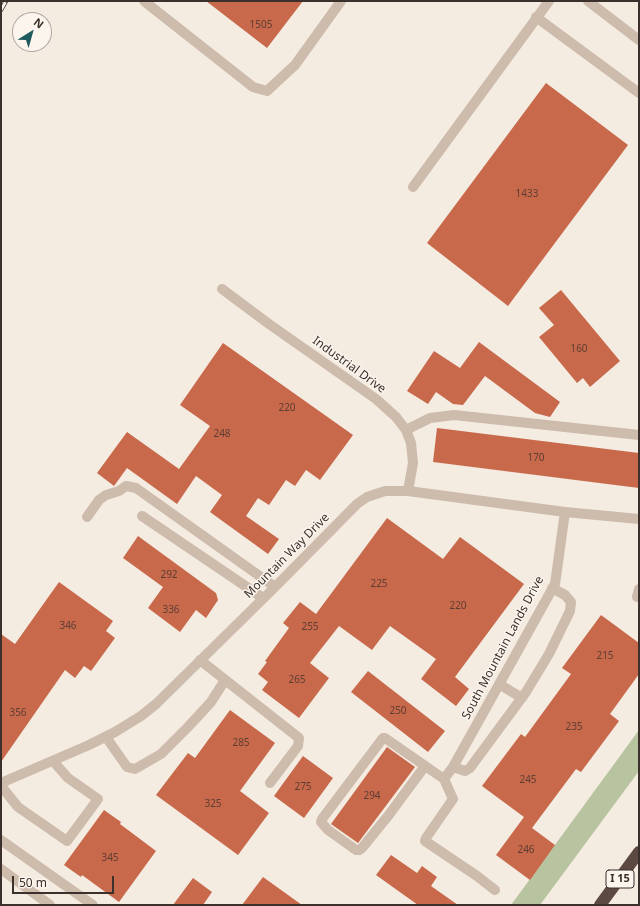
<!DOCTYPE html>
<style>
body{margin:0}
#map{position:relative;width:640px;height:906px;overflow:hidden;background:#f4ebe1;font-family:"Noto Sans",sans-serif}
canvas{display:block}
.frame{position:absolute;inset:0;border:2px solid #3b302b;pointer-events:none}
.north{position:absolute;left:12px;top:12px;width:40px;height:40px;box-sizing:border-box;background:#fbf5ee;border:1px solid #aea6a0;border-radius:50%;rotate:37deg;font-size:11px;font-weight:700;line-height:16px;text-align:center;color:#3b302b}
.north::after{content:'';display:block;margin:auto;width:14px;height:18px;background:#1f5a5e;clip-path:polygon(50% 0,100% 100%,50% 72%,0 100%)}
.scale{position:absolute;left:12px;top:876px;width:102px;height:18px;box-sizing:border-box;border:2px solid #3b302b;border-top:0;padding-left:5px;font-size:12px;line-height:14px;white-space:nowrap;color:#3b302b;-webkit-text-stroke:3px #fbf5ee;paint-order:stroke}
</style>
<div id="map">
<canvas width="640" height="906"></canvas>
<div class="frame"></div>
<div class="north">N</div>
<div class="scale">50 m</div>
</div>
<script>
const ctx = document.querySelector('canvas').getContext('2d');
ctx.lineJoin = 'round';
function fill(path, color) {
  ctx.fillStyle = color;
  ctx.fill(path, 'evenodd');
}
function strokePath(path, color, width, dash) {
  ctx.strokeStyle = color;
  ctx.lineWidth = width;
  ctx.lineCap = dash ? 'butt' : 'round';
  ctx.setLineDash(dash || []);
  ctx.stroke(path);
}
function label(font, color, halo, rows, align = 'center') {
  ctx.font = font + ' "Noto Sans",sans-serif';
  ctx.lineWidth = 3;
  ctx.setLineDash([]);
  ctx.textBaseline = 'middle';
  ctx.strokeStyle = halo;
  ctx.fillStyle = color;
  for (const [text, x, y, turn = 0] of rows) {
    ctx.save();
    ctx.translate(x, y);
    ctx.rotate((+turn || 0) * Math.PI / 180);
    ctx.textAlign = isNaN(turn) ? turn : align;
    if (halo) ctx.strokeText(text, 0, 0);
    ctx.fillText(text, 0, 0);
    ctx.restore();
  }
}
fill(new Path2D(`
 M639,730V771L540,905H511Z`), '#b8c4a0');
fill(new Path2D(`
 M206,1H303L267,48Z
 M546,83L628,145L508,306L427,243Z
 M561,290L620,361L590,387L583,378L577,383L539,337L554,325L539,308Z
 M479,342L560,402L550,417L535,413L485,376L463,405L453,404L436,392L428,404L407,391L434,351L460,368Z
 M223,343L353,435L320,480L306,470L295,486L286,480L269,505L258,498L246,516L279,539L268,554L210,512L222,495L196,476L177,504L127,468L114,486L97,473L127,432L179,469L210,426L180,405Z
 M437,428L639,453V488L433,462Z
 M387,518L443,559L460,537L524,584L455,677L469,689L456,706L421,679L436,659L390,626L372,650L339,626L310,663L329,678L299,718L262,690L268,682L258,674L267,662L265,661L289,628L283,623L300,602L316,614Z
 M138,536L216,593L218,600L206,618L196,610L180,632L148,608L163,587L123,558Z
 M59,582L113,621L106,631L115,638L91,671L84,666L75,678L65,670L1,762V634L15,644Z
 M601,615L639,643V674L610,714L619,721L581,772L576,769L532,828L555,845L530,880L496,855L524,817L482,786L521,734L525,737L571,674L562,668Z
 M368,671L445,731L428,752L351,692Z
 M230,710L275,743L240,791L269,813L238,855L156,795L188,753L195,758Z
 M387,747L415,767L358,843L331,824Z
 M303,756L333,778L304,818L274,796Z
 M104,810L121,822L120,824L156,851L119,902L82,875L81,877L64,865Z
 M391,855L417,873L422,866L437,877L431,886L458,905H418L376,875Z
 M263,877L302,905H242Z
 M193,878L212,892L203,905H173Z`), '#c8694b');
strokePath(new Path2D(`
 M144,1L253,87L267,91L295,65L341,1
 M588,1L639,40
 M536,17L639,93
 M413,187L549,1
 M222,289L269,324L376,399L396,417L406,430L411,443L413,463L408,491
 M406,430L430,418L454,415L639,435
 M142,516L263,598
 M87,517L99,500L106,495L119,491L126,486L136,488L275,587
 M637,597L639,589
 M200,660L299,738L298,746L270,783
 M499,684L522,698
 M106,737L127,767L135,769L161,754L188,727L211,702L225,680
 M425,766L388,816L362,848L359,850H356L328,830L321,822L322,819L383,738H385L444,779L453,767L555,584L565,512
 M453,767L465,771L470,768L526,692L549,654L570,611L571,602L565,595L552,588
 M444,779L453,799L426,838L425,841L477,876L495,890
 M1,783L89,745L115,732L141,716L156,704L277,585L357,504L367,497L385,491H408L565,512L639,519
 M1,786L18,807L67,841L98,799L68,778L53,761
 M1,840L93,905
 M1,869L50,905`), '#cdbbac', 10);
strokePath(new Path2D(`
 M600,905L639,852`), '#5c4a42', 12);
const rail = new Path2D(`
 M1,10L6,1`);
strokePath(rail, '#3b302b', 4.5);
strokePath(rail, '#fbf5ee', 3, [9]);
label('10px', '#5e3e33', null, [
 ["1505",261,25],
 ["1433",527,194],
 ["160",579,349],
 ["220",287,408],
 ["248",222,434],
 ["170",536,458],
 ["292",169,575],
 ["225",379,584],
 ["220",458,606],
 ["336",171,610],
 ["346",68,626],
 ["255",310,627],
 ["215",605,656],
 ["265",297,680],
 ["250",398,711],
 ["356",18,713],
 ["235",574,727],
 ["285",241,743],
 ["245",528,780],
 ["275",303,787],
 ["294",372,796],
 ["325",213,804],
 ["246",526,850],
 ["345",110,858]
]);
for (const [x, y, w] of [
 [620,879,28]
]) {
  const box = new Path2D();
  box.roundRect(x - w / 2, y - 9, w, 18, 3);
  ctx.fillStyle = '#fbf5ee';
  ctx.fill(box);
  strokePath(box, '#3b302b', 1);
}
label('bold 11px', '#3b302b', null, [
 ["I 15",620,879]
]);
label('12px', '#3b302b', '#fbf5ee', [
 ["Industrial Drive",349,365,36],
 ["Mountain Way Drive",287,556,-45],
 ["South Mountain Lands Drive",503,648,-62]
]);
</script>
